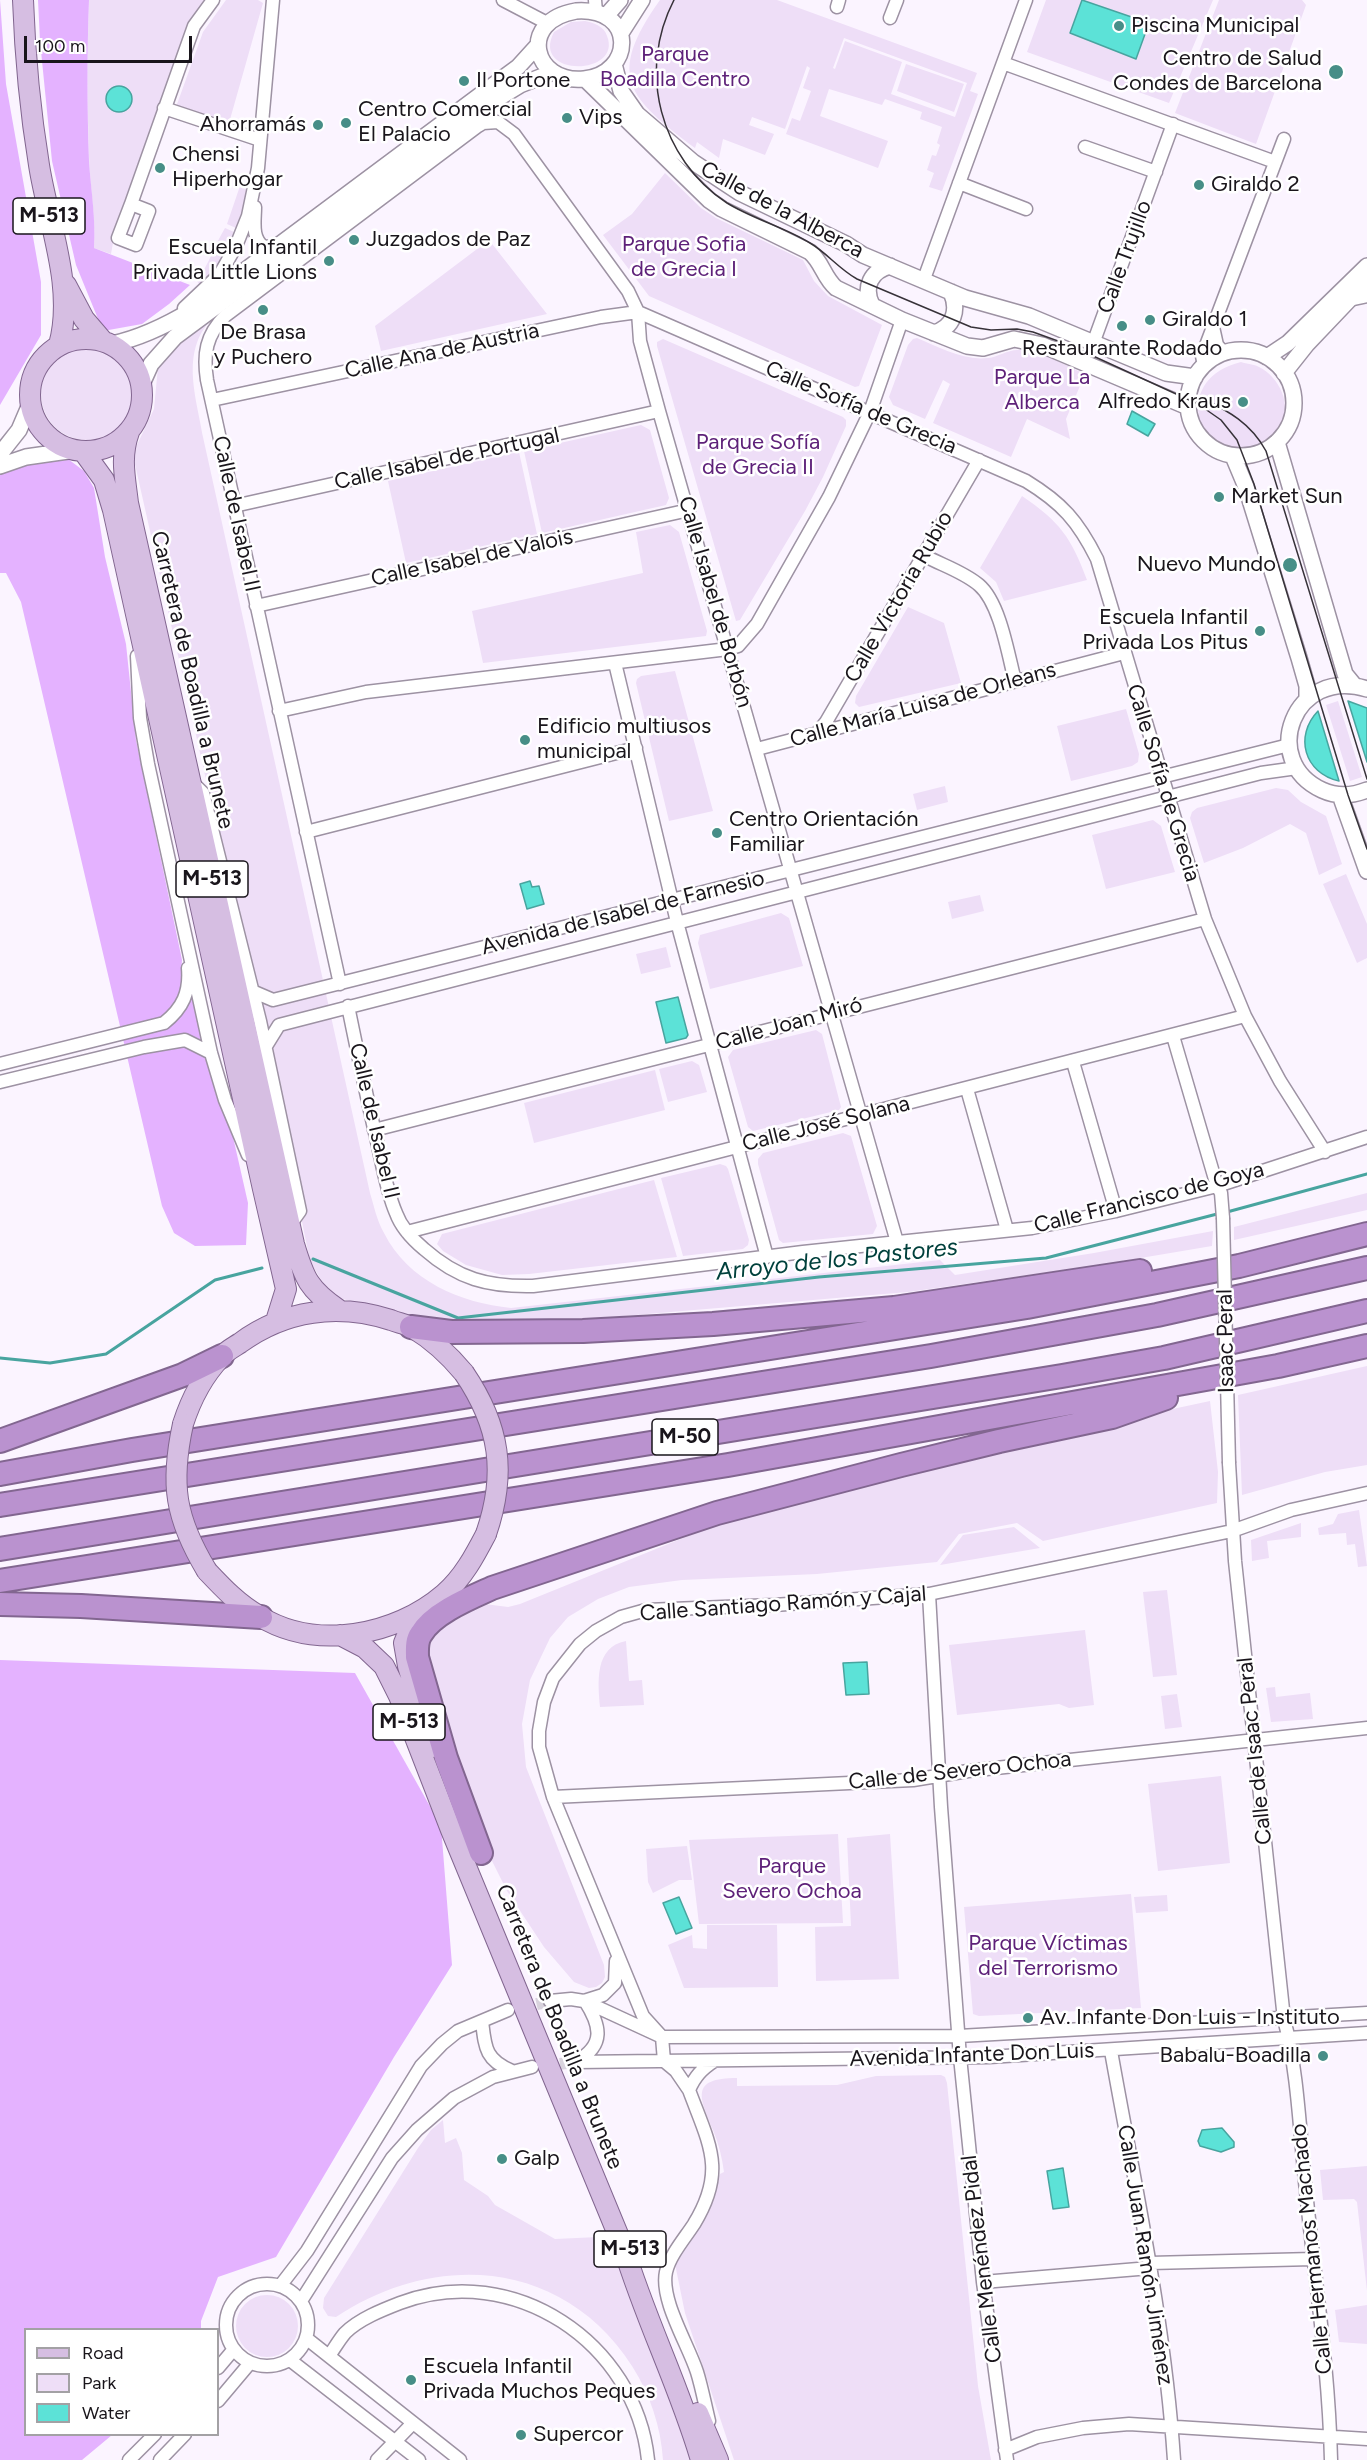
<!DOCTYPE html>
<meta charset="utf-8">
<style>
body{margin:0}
#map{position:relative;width:1367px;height:2460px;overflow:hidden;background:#fbf4ff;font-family:Figtree,sans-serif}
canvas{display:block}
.legend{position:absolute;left:24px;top:2328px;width:195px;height:108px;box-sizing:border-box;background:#fff;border:2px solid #a3a1a4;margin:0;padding:8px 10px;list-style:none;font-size:18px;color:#19151b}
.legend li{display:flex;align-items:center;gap:12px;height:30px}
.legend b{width:30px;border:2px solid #a3a1a4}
.scale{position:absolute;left:24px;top:36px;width:168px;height:27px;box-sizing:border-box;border:3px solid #19151b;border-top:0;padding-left:8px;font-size:18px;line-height:21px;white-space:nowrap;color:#19151b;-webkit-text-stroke:4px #fff;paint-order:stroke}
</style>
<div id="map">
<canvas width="1367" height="2460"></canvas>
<ul class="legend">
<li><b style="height:8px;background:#d6bee2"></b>Road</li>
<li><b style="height:16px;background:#eedef7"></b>Park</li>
<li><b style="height:16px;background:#5ce2d7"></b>Water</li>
</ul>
<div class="scale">100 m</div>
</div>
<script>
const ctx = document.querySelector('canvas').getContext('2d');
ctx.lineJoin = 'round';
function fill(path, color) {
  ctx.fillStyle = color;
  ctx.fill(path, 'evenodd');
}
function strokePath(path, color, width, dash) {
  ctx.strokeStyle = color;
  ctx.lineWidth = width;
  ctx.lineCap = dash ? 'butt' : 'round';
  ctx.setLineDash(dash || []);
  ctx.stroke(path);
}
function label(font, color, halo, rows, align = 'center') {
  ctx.font = font + ' Figtree,sans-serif';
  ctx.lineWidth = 5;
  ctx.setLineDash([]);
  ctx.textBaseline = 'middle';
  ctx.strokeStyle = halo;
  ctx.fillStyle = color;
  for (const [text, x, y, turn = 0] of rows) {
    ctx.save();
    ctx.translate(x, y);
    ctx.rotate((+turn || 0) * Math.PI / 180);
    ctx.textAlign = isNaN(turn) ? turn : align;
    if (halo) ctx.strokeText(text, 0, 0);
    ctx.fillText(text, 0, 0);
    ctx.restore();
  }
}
fill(new Path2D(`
 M89,0H208L114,237L111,254L94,248C96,217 90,188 89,157C87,104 87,52 89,0Z
 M226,0H258L263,3L229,123L176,107L203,32Z
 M660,0H777L977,73L970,91L978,94L942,191L929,187L934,173L927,170L932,155L936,156L940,145L937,143L942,127L920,119L922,112L885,99L882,105L829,89L820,116L888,141L878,168L786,134L792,118L800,121L811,91L803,88L810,68L807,66L785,129L752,117L749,125L774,134L765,155L723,139L719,158L697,142L695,148C629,98 605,77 660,0ZM844,38L967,83L955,117L891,94L902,62L845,41L835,69L833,68Z
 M1046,0H1213L1169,103L1027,52Z
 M1219,0H1302L1306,5L1256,144L1175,113Z
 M585,21C594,23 604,26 607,36C623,76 530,78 554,32L571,22Z
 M906,64L964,84L954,112L897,91Z
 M665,173L701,208L716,218L803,260L814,281L828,296L882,325L859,386L855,387L649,296L603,235L632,214Z
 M240,186L246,188L244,206L236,228L227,224Z
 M225,228L234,232C226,252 216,270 200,285L197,281C210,262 214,246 225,228Z
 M489,240L547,314L381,351L375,326Z
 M215,316C179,349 196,395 203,437L370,1193C374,1206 377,1221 384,1233C408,1281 461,1303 511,1308L940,1260L955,1275L1094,1253L1213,1231L1212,1246L1099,1265L908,1292L576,1320H428L380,1311L337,1297L324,1285L310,1261L266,1046L134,460L135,449L154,409L158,367L169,351Z
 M917,338C939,347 963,361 988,358C998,357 1009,349 1019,350C1041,351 1065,365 1085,374L1066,419L1070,439L1027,419L1011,457L933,423L950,384L943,380L925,419L893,405L889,397L908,345L913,339Z
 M663,339L843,417L846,420V426L823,477L805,511L740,620L736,621L657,346V342Z
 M41 394a46 46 0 1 1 92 0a46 46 0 1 1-92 0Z
 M1241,362C1247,364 1254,364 1259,367C1279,377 1293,405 1280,425C1274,435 1266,441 1256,446C1203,471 1165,381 1241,362Z
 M641,425L650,430L669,498L666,505L542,533L524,451Z
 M519,452L537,534L406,563L388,481Z
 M1022,496C1060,522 1071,537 1087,580L1004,601L996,582L980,568Z
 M670,525L679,532L707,631L706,636L483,663L472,611L643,573L636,532Z
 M908,607L944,623L961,683L859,707L855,703L856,696Z
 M675,671L713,811L669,821L636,683L637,679L641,676Z
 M1338,701L1362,777L1350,781L1326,705Z
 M1126,709L1139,754L1138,762L1132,766L1071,781L1057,726Z
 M945,786L948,802L917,810L913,794Z
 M1276,788L1288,790L1301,802L1326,816L1342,864L1319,875L1306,833L1290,824L1243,848L1204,863L1190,818L1192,812L1197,808Z
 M1153,820L1161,826L1175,872L1106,889L1092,835Z
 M1346,874L1367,924V958L1357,963L1323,884Z
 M980,895L984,911L952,919L948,902Z
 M781,913L789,918L803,966L710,989L698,943L700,935Z
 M666,947L671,967L641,974L636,954Z
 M816,1030L822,1034L841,1107L839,1110L753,1131L748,1127L728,1057L733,1050Z
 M692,1061L699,1065L707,1092L668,1102L659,1069Z
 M655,1070L665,1110L534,1143L524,1103Z
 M843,1133L851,1136L877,1226L873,1234L783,1243L779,1240L758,1164V1159L763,1153Z
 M720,1164L726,1166L728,1169L749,1240L748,1245L743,1249L683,1256L661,1178Z
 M654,1180L677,1257L529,1274L502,1275L466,1265L443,1251L437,1244L442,1234Z
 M1367,1193V1210L1234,1240V1227Z
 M1367,1366V1465L1325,1472L1242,1495L1238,1395Z
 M1210,1401L1218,1472L1217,1503L1043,1541L1017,1523L959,1534L937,1562L817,1574L682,1580L629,1587L598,1599L568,1617L550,1638L530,1680L522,1724L526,1767L604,1965L605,1977L602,1983L596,1987L589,1988L574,1982L544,1947L507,1891L469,1815L422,1638L469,1602L508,1607L520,1604L777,1500L1042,1437Z
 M1359,1510L1367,1566L1358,1567L1355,1544L1347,1545L1346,1533L1319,1535L1318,1528L1333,1524L1338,1514Z
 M1301,1523V1537L1267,1541L1269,1558L1252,1561L1251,1540Z
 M1014,1527L1040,1548L940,1565L963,1535Z
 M1167,1590L1177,1675L1153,1677L1143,1592Z
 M1085,1630L1094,1705L1069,1708L1059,1704L957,1715L949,1645Z
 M626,1641L629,1681L642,1680L644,1705L600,1707C598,1683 594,1647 626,1641Z
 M1275,1687L1276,1697L1310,1693L1313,1719L1271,1722L1266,1688Z
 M1177,1694L1182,1727L1165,1729L1161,1696Z
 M1221,1776L1230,1863L1158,1871L1148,1784Z
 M838,1834L843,1923L699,1924L689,1840Z
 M890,1834L899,1979L816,1981L815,1927L851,1926L847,1838Z
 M687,1846L692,1880H679L653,1893L648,1882L646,1849Z
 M1131,1894L1141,2008L979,2016L973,2014L964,1907Z
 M1167,1895L1168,1911L1136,1913L1134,1897Z
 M707,1925H777L778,1987L684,1988L668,1945L692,1935L693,1948L707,1949Z
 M941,2075L945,2077L947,2083L978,2386L991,2460H734L685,2313L675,2264C693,2235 714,2208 720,2174L724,2172C722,2158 719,2144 713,2130C700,2098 689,2078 737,2078V2086L837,2085L876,2076Z
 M443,2120L445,2143L456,2138L462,2153L464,2180L488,2196L495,2205L555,2239L598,2237L609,2244L620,2265L691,2460H663C661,2427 650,2394 632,2366C563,2259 436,2251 336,2317L328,2316L323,2308L324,2298L418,2148L431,2130Z
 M1367,2166V2291L1357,2202L1354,2199L1323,2200L1320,2170Z
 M236 2326a31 31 0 1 1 62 0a31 31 0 1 1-62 0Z
 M1367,2305V2344L1339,2342L1335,2310Z`), '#eedef7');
fill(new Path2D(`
 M0,0L6,84L41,282V335L0,405Z
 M38,0H89C87,52 87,109 89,161C91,191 96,219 94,248L190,285L169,304L142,324L103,331L76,265L52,161L40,41Z
 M58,457L68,459L84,471L94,488L105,557L126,644L136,740L182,960L181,976L194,999L216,1095L233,1137L248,1203L246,1245L195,1246L174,1233L162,1206L21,602L6,573H0V475L28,462Z
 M0,1660L355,1673L441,1826L452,1965L394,2057L276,2257L218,2277L201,2321V2329L26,2330V2434L112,2435L82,2460H0Z`), '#e4b2ff');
const water = new Path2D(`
 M1082,0L1149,23L1136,59L1070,33Z
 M106 99a13 13 0 1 1 26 0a13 13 0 1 1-26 0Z
 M1132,411L1155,424L1148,436L1127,424Z
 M1348,701L1367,708V762Z
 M1318,711L1339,781C1304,773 1294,736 1318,711Z
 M530,881L532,887L539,886L544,904L527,909L520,884Z
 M678,997L688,1035L686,1038L666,1043L656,1002Z
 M867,1662L869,1694L846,1695L843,1663Z
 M679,1897L692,1928L676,1934L663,1903Z
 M1222,2128L1234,2142V2147L1221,2152L1200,2146L1198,2141L1202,2130Z
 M1063,2168L1069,2207L1053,2209L1047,2171Z`);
fill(water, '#5ce2d7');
strokePath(water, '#48a49f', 1.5);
strokePath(new Path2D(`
 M1227,1212L1367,1174
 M313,1259L458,1318L819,1277L1046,1258L1221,1213
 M0,1358L50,1363L106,1354L215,1280L262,1268`), '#48a49f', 3);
strokePath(new Path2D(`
 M519,2008L550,2001
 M542,2066L576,2062`), '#d9d3dd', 12, [12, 6]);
const minor = new Path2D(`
 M503,0L547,23
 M595,0L596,12
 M837,7L839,0
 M890,18L897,0
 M1003,63L1275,162
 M164,108L260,140
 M1085,147L1156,172
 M959,183L1026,209
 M131,204L194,26L213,0
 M131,204L149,211L136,245L118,238Z
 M255,207C255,221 251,238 264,247L276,246
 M924,279L1026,0
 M1349,300L1367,296
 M184,308L220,274L236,246L248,216L258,168L273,0
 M638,312L1026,481C1062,503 1078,521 1097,559L1205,919L1245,1016L1280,1081L1325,1152
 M1213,327L1217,345L1224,353
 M1094,341L1173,124
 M1204,365L1202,356L1284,139
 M212,400L601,317L638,312
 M234,506L659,411
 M925,556C942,565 964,572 979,585C1000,603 1008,654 1015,681
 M256,606L689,510
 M137,656L140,718L148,764L211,1053L225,1100L248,1155
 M615,663L677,922L767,1257
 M279,711L366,692L728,649L738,646L757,624L829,497L870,412L902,320
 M817,733L826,722L979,460
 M757,749L1124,653
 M191,781L203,793L260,1021L300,1211L290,1225
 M306,832L636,748
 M340,984L207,380C203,354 206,335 225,316L478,126L483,123L498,122L514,134L628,291L638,312L640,341L659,411L897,1242
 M252,991L273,1000L1289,745
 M348,1006C357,1050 366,1094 376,1137C382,1162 386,1190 396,1213C401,1227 412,1239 424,1249C458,1279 488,1287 533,1286L803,1252L1032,1228L1116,1211L1217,1186L1367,1137
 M1173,1036L1217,1186L1221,1193L1223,1218
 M266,1046L279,1025L1261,773L1297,768
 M1073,1062L1116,1211
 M0,1064L164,1023C183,1008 190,992 188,968
 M0,1082L144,1047L185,1040L211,1053
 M967,1089L1007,1230
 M374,1130L1205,919
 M407,1232L1245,1016
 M1229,1463L1235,1561L1284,2019C1298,2071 1300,2137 1306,2191C1315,2280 1329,2370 1331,2460
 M929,1594L941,1807L960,2057L983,2282L1007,2460
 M553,1797L913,1780L968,1771L1367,1728
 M550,2001L571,1999L584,2001L662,2037L959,2036L1367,2013
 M584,2001L603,1995L615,1983L616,1961
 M482,2021C485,2047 485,2060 512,2071
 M1111,2051C1135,2186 1165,2322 1174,2460
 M577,2061C605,2045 601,2026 585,2001
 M664,2061L662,2037L643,2016L553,1797L539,1747V1731L544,1702L553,1678L580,1644L596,1631L621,1617L646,1610L774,1605L929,1594L1232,1531L1291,1510L1367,1493
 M664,2061L676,2071L689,2090
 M576,2062L989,2057L1367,2033
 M1150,2263L1313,2259
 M983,2282L1150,2268
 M226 2325a41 41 0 1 1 82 0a41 41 0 1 1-82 0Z
 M280,2286L307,2251L421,2066L442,2044L458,2031L508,2010
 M301,2301L392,2158L417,2130L454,2098L493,2077L532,2067
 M306,2338L460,2460
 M329,2356C334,2349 339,2340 345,2333C359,2319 382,2310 400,2303C513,2260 636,2343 648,2460
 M290,2360L419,2460
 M218,2368L234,2349
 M218,2401L250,2363
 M709,2421C705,2405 702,2388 697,2372C688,2344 660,2300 666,2272C670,2255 685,2238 694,2224C727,2170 709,2144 689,2090C695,2076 702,2069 714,2061
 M1005,2450L1037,2437L1083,2428L1129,2424L1367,2439
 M129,2460L155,2434
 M160,2460L185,2434
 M377,2460L413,2423`);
const tertiary = new Path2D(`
 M576,11C637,7 634,74 584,79C533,84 517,21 576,11Z
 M606,16L620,0
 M621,33L642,0
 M614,64L621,91L637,114L693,162L740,193L846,244L863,255L965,298L1029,316L1166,373L1195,377
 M585,79L709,200L722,209L810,252C822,262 824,278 836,288L902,320L967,346L983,348L1014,339L1042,345L1188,407
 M872,305C863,287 871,271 890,266
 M934,333C954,327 959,310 951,292
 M112,344C141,338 167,325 192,310L499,81L518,67L538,45
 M1188 403a53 53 0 1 1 106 0a53 53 0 1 1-106 0Z
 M1267,357L1288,343L1367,266
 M1284,373L1307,344L1367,281
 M142,384L151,364L175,337L492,102L520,85L553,72
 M1277,442L1345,674L1354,685
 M0,454L19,430L31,402
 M1233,456L1246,487L1299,658L1307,686V699
 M0,466L26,457L75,450
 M1367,689C1293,666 1259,761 1322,790C1337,797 1352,796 1367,790
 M1340,795L1367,871`);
const primary = new Path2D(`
 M23,0C25,55 30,110 39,165C48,223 75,287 59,345
 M66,285L84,319L102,340
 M30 395a56 56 0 1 1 112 0a56 56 0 1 1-112 0Z
 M129,432C120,457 125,477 128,503L294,1244C304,1278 309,1290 339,1310
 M83,451L104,480L113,510L263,1189L286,1289L276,1321
 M183,1424C191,1399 203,1376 221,1357C226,1351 234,1347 240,1343C285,1310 338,1303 391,1320C398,1323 406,1324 413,1328C433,1340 449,1355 464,1373
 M207,1571C223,1588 238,1604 259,1616C316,1651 395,1636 444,1594C463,1578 475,1555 486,1534
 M416,1614L404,1643L408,1666L433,1747
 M340,1635L365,1648L384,1666L399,1696L451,1830L624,2249C646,2321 680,2388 701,2460
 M698,2413L718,2460`);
const motorway = new Path2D(`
 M411,1327L451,1332L583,1331L713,1324L894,1308L1140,1271
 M0,1441L183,1375L222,1356
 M0,1474L132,1450L1027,1307L1239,1266L1367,1234
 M0,1505L931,1356L1157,1315L1367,1268
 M0,1549L1062,1376L1164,1358L1367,1311
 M0,1581L728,1465L1278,1366L1367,1346
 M0,1604L81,1606L261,1617
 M481,1853L446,1758L417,1657C417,1649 416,1641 421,1634C433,1613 470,1598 492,1588L717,1513L901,1465L999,1441L1112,1417L1166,1398`);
strokePath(minor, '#9d92a3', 15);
strokePath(tertiary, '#9d92a3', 18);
strokePath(primary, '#826690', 22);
strokePath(motorway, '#826690', 26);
strokePath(minor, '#fff', 12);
strokePath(tertiary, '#fff', 15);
strokePath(primary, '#d6bee2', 20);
strokePath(motorway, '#ba92cf', 22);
strokePath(new Path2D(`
 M674,0C637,71 660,159 727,203C753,219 784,227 810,243C827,253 839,269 857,279L971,327L991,330L1017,329L1033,332L1069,345L1198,404L1221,420L1237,440L1254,484L1348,795L1367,849
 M1202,398C1228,411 1251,423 1266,451L1367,779`), '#373239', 1.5);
const minorBridge = new Path2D(`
 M1223,1218L1229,1463`);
const primaryBridge = new Path2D(`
 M464,1373C500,1426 507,1473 486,1534
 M183,1424C170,1484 175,1518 207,1571`);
strokePath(minorBridge, '#9d92a3', 15, []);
strokePath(primaryBridge, '#826690', 22, []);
strokePath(minorBridge, '#fff', 12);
strokePath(primaryBridge, '#d6bee2', 20);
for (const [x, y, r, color] of [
 [1119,26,6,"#478e87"],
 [1336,72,8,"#478e87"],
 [464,81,6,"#478e87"],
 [567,118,6,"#478e87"],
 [346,123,6,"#478e87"],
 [318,125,6,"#478e87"],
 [160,168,6,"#478e87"],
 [1199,185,6,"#478e87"],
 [354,240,6,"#478e87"],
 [329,261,6,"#478e87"],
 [263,310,6,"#478e87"],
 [1150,320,6,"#478e87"],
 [1122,326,6,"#478e87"],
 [1243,402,6,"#478e87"],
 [1219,497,6,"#478e87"],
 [1290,565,8,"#478e87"],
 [1260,631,6,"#478e87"],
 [525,740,6,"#478e87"],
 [717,833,6,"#478e87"],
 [1028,2018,6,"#478e87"],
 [1323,2056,6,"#478e87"],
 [502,2159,6,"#478e87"],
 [411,2380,6,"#478e87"],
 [521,2435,6,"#478e87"]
]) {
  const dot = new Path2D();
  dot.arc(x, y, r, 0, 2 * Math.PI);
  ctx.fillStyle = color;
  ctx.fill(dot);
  strokePath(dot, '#fff', 2);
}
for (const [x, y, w] of [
 [49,216,72],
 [212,879,72],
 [685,1437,66],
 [409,1722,72],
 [630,2249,72]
]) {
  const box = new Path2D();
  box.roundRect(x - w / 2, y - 18, w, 36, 4.5);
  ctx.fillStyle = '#fff';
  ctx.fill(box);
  strokePath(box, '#19151b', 1.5);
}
label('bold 21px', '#19151b', null, [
 ["M-513",49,216],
 ["M-513",212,879],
 ["M-50",685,1437],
 ["M-513",409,1722],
 ["M-513",630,2249]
]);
label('22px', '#19151b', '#fff', [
 ["Piscina Municipal",1131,26],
 ["Centro de Salud",1322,59,"right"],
 ["Condes de Barcelona",1322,84,"right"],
 ["Il Portone",476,81],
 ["Centro Comercial",358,110],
 ["El Palacio",358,135],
 ["Vips",579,118],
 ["Ahorramás",306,125,"right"],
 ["Chensi",172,155],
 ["Hiperhogar",172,180],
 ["Giraldo 2",1211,185],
 ["Juzgados de Paz",366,240],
 ["Escuela Infantil",317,248,"right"],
 ["Privada Little Lions",317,273,"right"],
 ["Giraldo 1",1162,320],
 ["De Brasa",263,333,"center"],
 ["y Puchero",263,358,"center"],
 ["Restaurante Rodado",1122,349,"center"],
 ["Alfredo Kraus",1231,402,"right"],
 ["Market Sun",1231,497],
 ["Nuevo Mundo",1276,565,"right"],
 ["Escuela Infantil",1248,618,"right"],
 ["Privada Los Pitus",1248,643,"right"],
 ["Edificio multiusos",537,727],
 ["municipal",537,752],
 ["Centro Orientación",729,820],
 ["Familiar",729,845],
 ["Av. Infante Don Luis - Instituto",1040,2018],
 ["Babalu-Boadilla",1311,2056,"right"],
 ["Galp",514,2159],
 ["Escuela Infantil",423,2367],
 ["Privada Muchos Peques",423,2392],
 ["Supercor",533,2435]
], 'left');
label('22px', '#5e2179', '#fff', [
 ["Parque",675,55],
 ["Boadilla Centro",675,80],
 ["Parque Sofia",684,245],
 ["de Grecia I",684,270],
 ["Parque La",1042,378],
 ["Alberca",1042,403],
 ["Parque Sofía",758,443],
 ["de Grecia II",758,468],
 ["Parque",792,1867],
 ["Severo Ochoa",792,1892],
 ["Parque Víctimas",1048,1944],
 ["del Terrorismo",1048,1969]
]);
label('22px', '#19151b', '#fff', [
 ["Calle de la Alberca",782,210,28],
 ["Calle Trujillo",1125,257,-70],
 ["Calle Ana de Austria",442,351,-12],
 ["Calle Sofía de Grecia",861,408,23],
 ["Calle Isabel de Portugal",447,459,-12],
 ["Calle de Isabel II",236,514,78],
 ["Calle Isabel de Valois",472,558,-12],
 ["Calle Victoria Rubio",899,597,-60],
 ["Calle Isabel de Borbón",715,602,74],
 ["Carretera de Boadilla a Brunete",192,680,77],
 ["Calle María Luisa de Orleans",923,705,-15],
 ["Calle Sofía de Grecia",1163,783,73],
 ["Avenida de Isabel de Farnesio",623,913,-14],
 ["Calle Joan Miró",789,1024,-15],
 ["Calle de Isabel II",374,1121,77],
 ["Calle José Solana",826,1124,-14],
 ["Calle Francisco de Goya",1149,1198,-14],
 ["Isaac Peral",1226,1341,-91],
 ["Calle Santiago Ramón y Cajal",783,1604,-4],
 ["Calle de Isaac Peral",1255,1751,-96],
 ["Calle de Severo Ochoa",960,1771,-6],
 ["Carretera de Boadilla a Brunete",559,2027,68],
 ["Avenida Infante Don Luis",972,2055,-2],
 ["Calle Hermanos Machado",1312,2249,-96],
 ["Calle Juan Ramón Jiménez",1145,2255,81],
 ["Calle Menéndez Pidal",982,2259,-97]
]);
label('italic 24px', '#00403c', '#fff', [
 ["Arroyo de los Pastores",837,1260,-6]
]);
</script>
